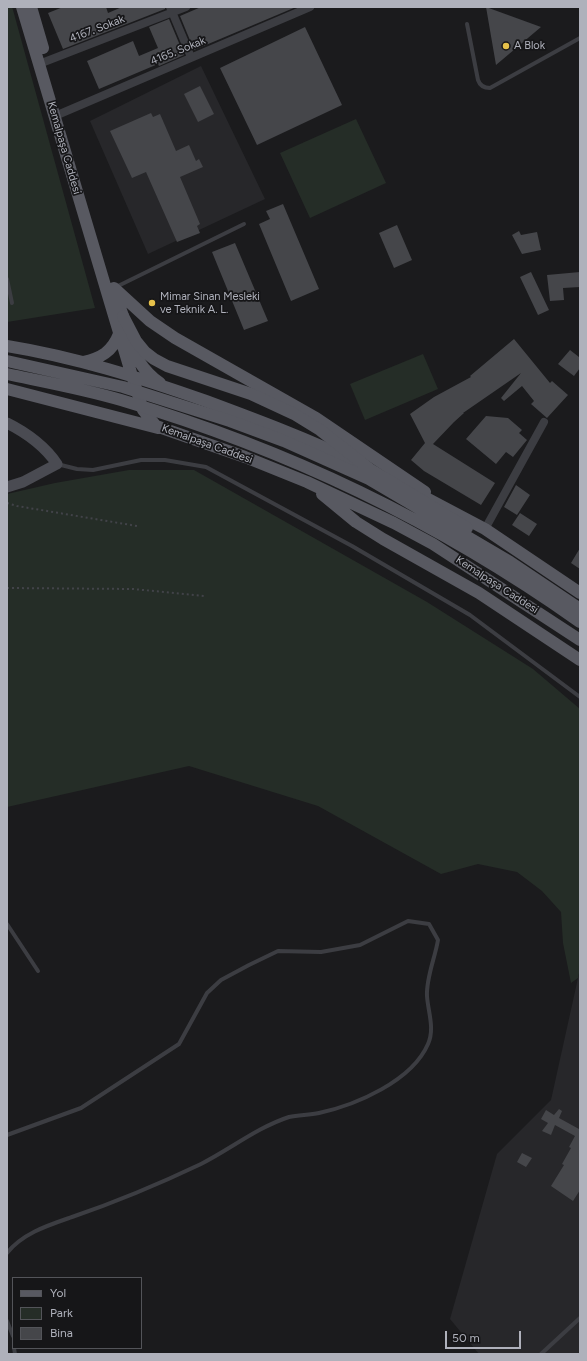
<!DOCTYPE html>
<meta charset="utf-8">
<style>
body{margin:0}
#map{position:relative;width:587px;height:1361px;overflow:hidden;background:#1b1b1d;font-family:Figtree,sans-serif}
canvas{display:block}
.frame{position:absolute;inset:0;border:8px solid #afb1bb;pointer-events:none}
.legend{position:absolute;left:12px;top:1277px;width:130px;height:72px;box-sizing:border-box;background:#161618;border:1px solid #535459;margin:0;padding:5px 7px;list-style:none;font-size:12px;color:#afb1bb}
.legend li{display:flex;align-items:center;gap:8px;height:20px}
.legend b{width:20px;border:1px solid #535459}
.scale{position:absolute;left:445px;top:1331px;width:76px;height:18px;box-sizing:border-box;border:2px solid #afb1bb;border-top:0;padding-left:5px;font-size:12px;line-height:14px;white-space:nowrap;color:#afb1bb;-webkit-text-stroke:3px #161618;paint-order:stroke}
</style>
<div id="map">
<canvas width="587" height="1361"></canvas>
<div class="frame"></div>
<ul class="legend">
<li><b style="height:5px;background:#585961"></b>Yol</li>
<li><b style="height:11px;background:#252d27"></b>Park</li>
<li><b style="height:11px;background:#45464a"></b>Bina</li>
</ul>
<div class="scale">50 m</div>
</div>
<script>
const ctx = document.querySelector('canvas').getContext('2d');
ctx.lineJoin = 'round';
function fill(path, color) {
  ctx.fillStyle = color;
  ctx.fill(path, 'evenodd');
}
function strokePath(path, color, width, dash) {
  ctx.strokeStyle = color;
  ctx.lineWidth = width;
  ctx.lineCap = dash ? 'butt' : 'round';
  ctx.setLineDash(dash || []);
  ctx.stroke(path);
}
function label(font, color, halo, rows, align = 'center') {
  ctx.font = font + ' Figtree,sans-serif';
  ctx.lineWidth = 3.5;
  ctx.setLineDash([]);
  ctx.textBaseline = 'middle';
  ctx.strokeStyle = halo;
  ctx.fillStyle = color;
  for (const [text, x, y, turn = 0] of rows) {
    ctx.save();
    ctx.translate(x, y);
    ctx.rotate((+turn || 0) * Math.PI / 180);
    ctx.textAlign = isNaN(turn) ? turn : align;
    if (halo) ctx.strokeText(text, 0, 0);
    ctx.fillText(text, 0, 0);
    ctx.restore();
  }
}
fill(new Path2D(`
 M201,66L265,199L148,254L90,121Z
 M580,969V1354H479L450,1319L497,1154L551,1100Z`), '#27272a');
fill(new Path2D(`
 M7,7H12L13,10L95,308L7,322Z
 M356,119L386,183L310,218L280,153Z
 M423,354L438,389L365,420L350,384Z
 M129,470H194L427,602L533,669L580,709V969L578,978L571,983L563,943L561,912L542,891L517,872L478,864L441,874L318,806L189,766L7,807V494L55,483Z`), '#252d27');
fill(new Path2D(`
 M63,7H106L108,13L122,7H165V9L63,49L48,13Z
 M201,7H296L194,50L180,16Z
 M486,7L541,27L496,65Z
 M169,19L184,55L159,66L158,64L99,89L87,61L133,41L139,56L158,48L149,27Z
 M305,27L342,105L257,145L220,68Z
 M200,86L214,114L198,122L184,94Z
 M151,113L153,117L160,114L176,151L189,145L196,161L199,159L203,167L180,177L200,224L197,226L200,233L177,242L146,172L132,178L110,131Z
 M283,204L319,289L291,301L259,224L270,219L266,211Z
 M397,225L412,260L394,268L379,233Z
 M519,231L521,235L537,232L541,250L522,254L512,235Z
 M235,243L268,321L244,330L212,252Z
 M531,272L549,310L538,315L520,277Z
 M580,272V287L563,288L564,300L550,301L547,275Z
 M514,339L550,383L552,381L568,395L547,418L531,404L534,401L522,386L504,401L501,398L521,373L463,413H464L454,422L433,444L495,483L481,505L424,471L411,460L425,443L410,414L434,397L471,377L470,376Z
 M570,350L579,357L580,362V368L574,376L558,364Z
 M486,416L508,418L522,430L519,433L527,440L513,457L506,452L496,464L466,439Z
 M516,485L530,495L517,515L504,507Z
 M520,513L537,524L529,536L512,525Z
 M580,548V569L571,563Z
 M559,1109L562,1111L559,1118L579,1129L580,1128V1190L573,1201L551,1186L564,1165L562,1164L571,1148L569,1147L575,1136L555,1125L551,1135L542,1131L548,1123L541,1119L546,1110L554,1115Z
 M522,1153L532,1158L526,1167L517,1162Z`), '#45464a');
strokePath(new Path2D(`
 M7,503L17,506L137,526
 M7,588L133,589L204,596`), '#424349', 2, [2, 3]);
strokePath(new Path2D(`
 M467,24L478,80C480,86 484,88 490,88L580,38
 M7,279L12,303
 M116,287L244,224
 M57,464L77,469L93,470L141,460H165L206,467L352,546L470,615L580,697
 M7,924L38,971
 M7,1135L81,1108L179,1044L207,993L221,980L249,965L278,951L321,952L360,945L408,921L429,924L438,940C435,958 426,978 427,996C428,1012 435,1028 428,1044C412,1081 356,1105 319,1113C309,1115 299,1115 289,1117C258,1127 229,1150 201,1164C159,1184 116,1202 72,1217C49,1225 23,1233 7,1253
 M7,1321L13,1336
 M14,1348L15,1354
 M541,1354L580,1318`), '#3c3d42', 4);
strokePath(new Path2D(`
 M170,7L191,57
 M39,64L186,7
 M55,116L310,7
 M485,529L544,422`), '#3c3d42', 8);
strokePath(new Path2D(`
 M7,423C27,433 44,445 57,464L23,482L7,487`), '#4a4b52', 11);
strokePath(new Path2D(`
 M22,7L132,376L143,410L156,426L245,457L307,482L394,523L433,544L580,640
 M31,7L43,48
 M114,288L150,321L175,338L316,418L425,492
 M114,290L123,316
 M126,333C133,353 142,371 160,383
 M7,346C75,357 141,378 206,401C257,420 308,439 358,463
 M83,362C101,358 112,352 119,334
 M7,389L158,428
 M415,492L485,529L580,593
 M322,494L356,522L383,539L479,593L580,660`), '#585961', 12);
strokePath(new Path2D(`
 M123,316L136,341L145,352L154,359L167,366L251,394L294,414L320,430L371,470L467,528
 M7,361L123,387L230,421L284,441L369,479L510,562L580,609
 M7,374C45,382 84,389 121,400C289,450 437,521 580,622`), '#585961', 12);
for (const [x, y, r, color] of [
 [506,46,4,"#e6c14a"],
 [152,303,4,"#e6c14a"]
]) {
  const dot = new Path2D();
  dot.arc(x, y, r, 0, 2 * Math.PI);
  ctx.fillStyle = color;
  ctx.fill(dot);
  strokePath(dot, '#161618', 1.5);
}
label('11px', '#afb1bb', '#161618', [
 ["4167. Sokak",97,29,-21],
 ["4165. Sokak",178,51,-22],
 ["Kemalpaşa Caddesi",64,148,74],
 ["Kemalpaşa Caddesi",207,444,20],
 ["Kemalpaşa Caddesi",497,585,33]
]);
label('11px', '#afb1bb', '#161618', [
 ["A Blok",514,46],
 ["Mimar Sinan Mesleki",160,297],
 ["ve Teknik A. L.",160,310]
], 'left');
</script>
